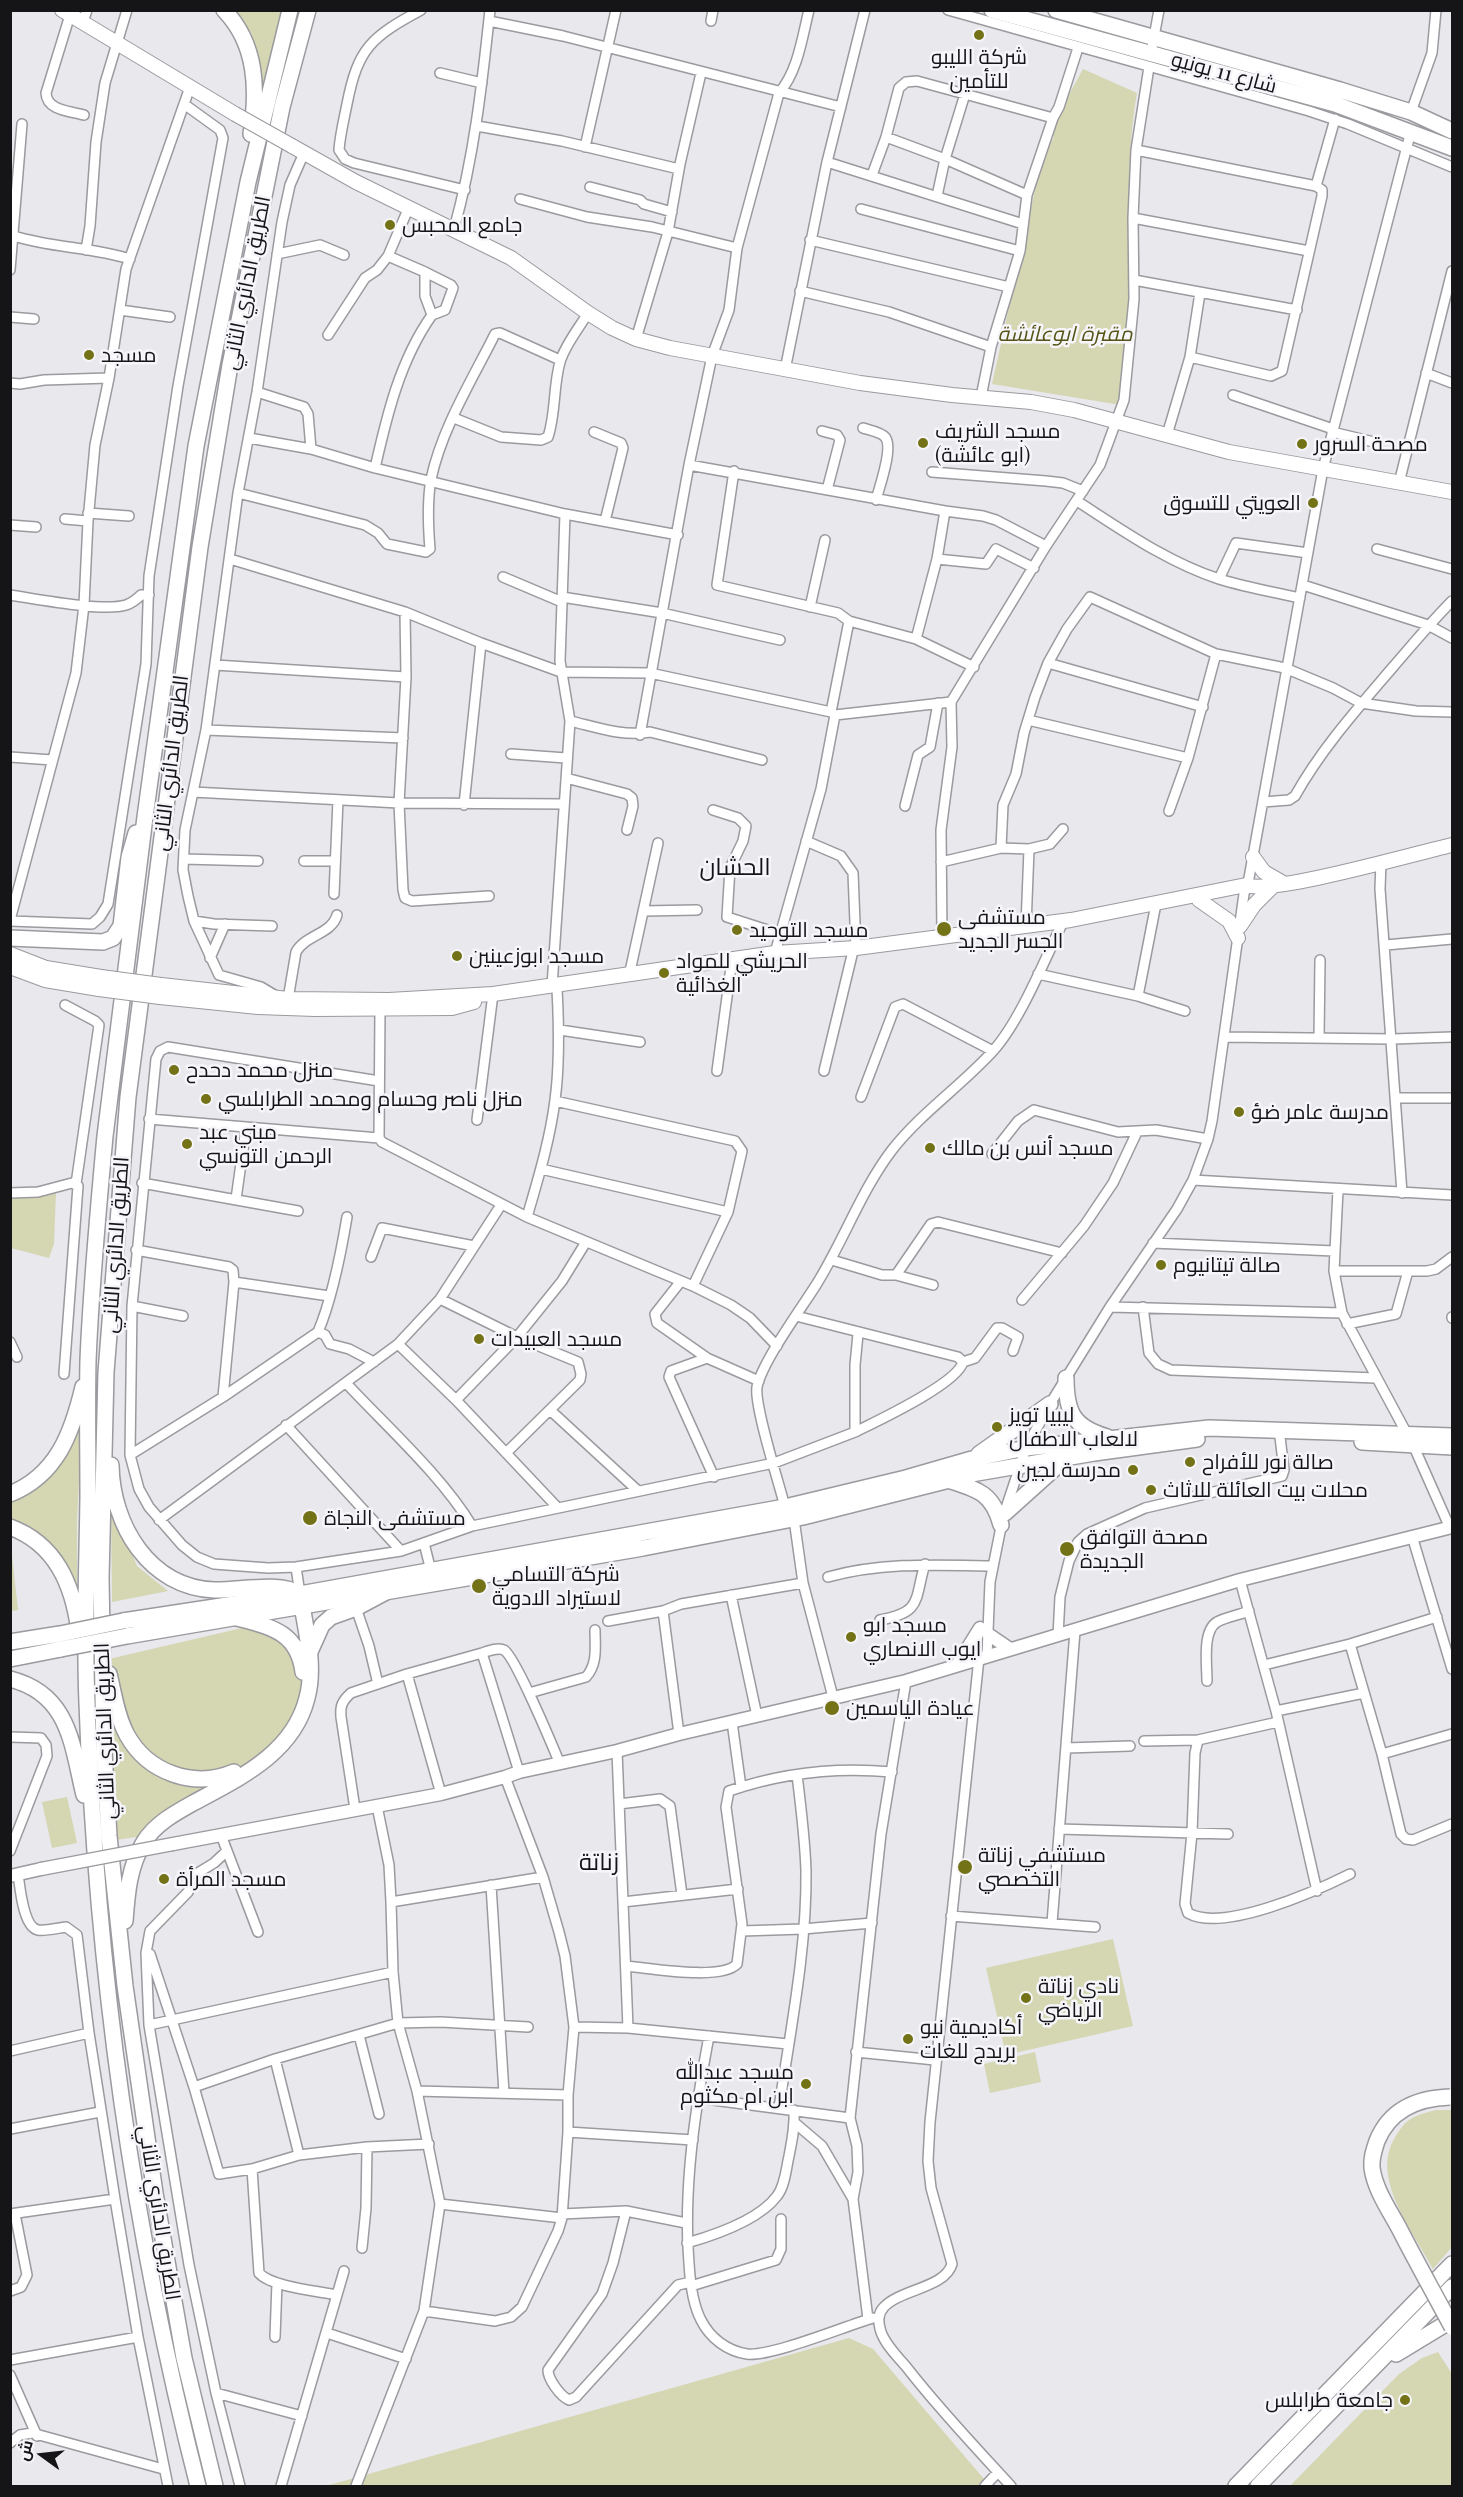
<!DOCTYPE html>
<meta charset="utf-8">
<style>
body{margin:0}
#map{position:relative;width:1463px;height:2497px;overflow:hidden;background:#e8e8ed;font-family:"Playfair Display",Cairo,serif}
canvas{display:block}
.frame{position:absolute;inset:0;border:12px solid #151517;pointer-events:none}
.north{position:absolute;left:12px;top:2425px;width:60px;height:60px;-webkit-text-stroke:4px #f5f5fa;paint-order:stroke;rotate:285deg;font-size:16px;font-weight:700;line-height:24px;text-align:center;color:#151517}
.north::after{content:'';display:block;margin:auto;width:21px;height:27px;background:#151517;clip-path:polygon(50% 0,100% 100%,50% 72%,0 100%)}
</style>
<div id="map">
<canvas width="1463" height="2497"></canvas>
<div class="frame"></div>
<div class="north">ش</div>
</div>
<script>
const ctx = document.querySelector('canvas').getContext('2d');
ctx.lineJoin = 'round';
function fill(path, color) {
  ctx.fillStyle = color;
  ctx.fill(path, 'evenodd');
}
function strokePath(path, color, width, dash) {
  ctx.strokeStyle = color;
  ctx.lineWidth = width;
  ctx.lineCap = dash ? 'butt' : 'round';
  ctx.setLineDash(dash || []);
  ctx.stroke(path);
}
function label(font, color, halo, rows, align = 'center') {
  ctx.font = font + ' "Playfair Display",Cairo,serif';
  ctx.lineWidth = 5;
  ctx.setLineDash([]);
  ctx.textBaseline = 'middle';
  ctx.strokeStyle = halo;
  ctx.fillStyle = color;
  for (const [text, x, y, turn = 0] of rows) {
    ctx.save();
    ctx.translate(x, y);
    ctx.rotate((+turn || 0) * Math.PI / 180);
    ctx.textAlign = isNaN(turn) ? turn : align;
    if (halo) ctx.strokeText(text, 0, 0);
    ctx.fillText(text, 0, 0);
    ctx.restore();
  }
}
fill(new Path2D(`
 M231,11H284L261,107L252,34Z
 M1083,69L1137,93C1125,161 1130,231 1129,300C1129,335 1124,370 1121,405L992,384L1041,163L1054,137L1048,133Z
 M56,1193L54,1244L49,1258L11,1248L10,1197Z
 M84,1395L77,1519V1617L66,1578L11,1527L10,1493L40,1477Z
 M111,1504L137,1566L168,1591L112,1602Z
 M11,1546L18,1610L11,1611H10Z
 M259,1624L280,1632L303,1678L296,1711L288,1725L263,1754L224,1777L149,1835L116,1840L109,1836V1659Z
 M67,1797L77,1843L52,1848L42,1802Z
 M1113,1939L1133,2026L1006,2055L986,1968Z
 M1035,2052L1041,2082L990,2093L984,2064Z
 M1436,2110H1452V2247L1433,2269C1414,2233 1372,2181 1393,2141C1405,2119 1412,2116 1436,2110Z
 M849,2338L873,2349L990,2486H326Z
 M1438,2352L1452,2374V2486H1290L1399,2374L1422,2358Z`), '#d5d6b2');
const minor = new Path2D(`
 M421,10C371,37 358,48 347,104C344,119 340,135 339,150L345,159L354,163L465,190
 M948,10L1309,111L1348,124L1452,167
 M70,15L46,93C47,111 70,111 84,115
 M489,21L563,36L841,107
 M711,21L713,10
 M83,22L87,10
 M1151,53L1159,10
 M440,73L482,83
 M1411,112L1432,53L1436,10
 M477,126L562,141L679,169
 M585,147L616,10
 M1136,150L1316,186L1322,190V196L1282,371L1271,376L1190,357
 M827,162L1023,224
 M872,175L886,137
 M1316,186L1335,119
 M590,187L640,200L644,204L672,212
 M1027,195L945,159L886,137L899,88L906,82L917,81L1053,118L1059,107L1078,48
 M937,196L945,159L965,94
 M520,199L587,217L652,227L737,248
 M861,209L1020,251
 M1133,218L1309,251
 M454,229C474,157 482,85 490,10
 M14,236C52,248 92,247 130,259
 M810,240L1009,287
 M86,250L90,226L96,142L105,83L127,10
 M277,254L320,245L344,255
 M10,270L22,124
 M425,272L451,285L453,288L445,310L432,315
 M1134,280L1297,310
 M800,291L889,312L991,347
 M120,310L170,317
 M10,317L34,319
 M328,335L365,278L377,270L388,256
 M636,339L668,232L680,164L701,73
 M785,370L827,162L865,10
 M1426,373L1452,383
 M10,383L20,384L44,380L109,378
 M257,392L304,407L308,414L311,449
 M1233,395L1333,429
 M981,397L991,347L1020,251L1027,195L1053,118
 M454,418L501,437L541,440L548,437C556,413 553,387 560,362C565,345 579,328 588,313
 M863,428C869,430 881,432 885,437C894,447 879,488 876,500
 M822,431L837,435L840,440L827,490
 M594,432L621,443L623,448L605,521
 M1332,432L1378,443
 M1167,435L1190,357L1200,293
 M249,438L311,449L375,468L565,514L678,535
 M689,465L945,511
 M375,468C387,415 400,360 432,315L425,296V272L388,256L409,207
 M734,471L717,585L838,613L849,621L831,712
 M932,472L1046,481L1063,483L1083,491
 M1399,483L1452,271
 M238,493L365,525L378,533L387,544L426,552L430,549C428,525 427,502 431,479C442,428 472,380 495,334L500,333L560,360
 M1077,501C1122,530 1167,562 1219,579C1245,587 1273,592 1300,598
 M88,513L129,516
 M65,519L88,521
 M10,525L36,527
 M1377,549L1452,569
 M230,559L405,612L481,643L561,672L650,673L831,712L835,715
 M937,559L986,564L996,549L1034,568
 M503,577L562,602
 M1219,579L1236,543L1308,553
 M1303,585L1428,625L1452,638
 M10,595C37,599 103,612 126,605C132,603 137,599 141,595H149
 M562,597L662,613L780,640
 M810,607L825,540
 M405,612L406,677L399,803L403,890L405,898L412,901L489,896
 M849,621L916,639L974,667
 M916,639L937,559L945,511L983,516L996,520L1046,546
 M1216,654L1285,668L1333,688L1361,703L1416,711L1452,712
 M1048,663L1203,707
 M215,665L406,677
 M1028,720L1188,758
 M570,721C596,727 623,737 650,732L762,760
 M206,730L403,738
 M640,735L689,465L712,356L729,310L737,248L779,93C798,71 802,38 809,10
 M511,754L566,758
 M10,757L52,760
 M566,778L627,794L632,798L633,806L627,830
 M193,792L399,803L564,804
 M1263,802L1289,800L1295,796C1322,748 1358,708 1393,667C1413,644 1431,622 1452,601
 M464,805L481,643
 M905,806L918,755L930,747L938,703
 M713,810L738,818L746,826L743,841L730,868L727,917L780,934
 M806,841L841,856L853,873L856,948
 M1001,848L1003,805L1016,774L1024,733L1035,697L1048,663L1067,629L1090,597L1216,654L1188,758L1169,811
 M184,859L258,861
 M304,861H334
 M941,862L1001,848L1029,849
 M1381,862L1380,889L1402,1193
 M334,894L338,800
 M643,911L697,910
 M10,920L76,673L84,605L88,521L95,445L109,378L126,269L190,87
 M10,921L92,924L100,917L108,904L146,664L149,576L178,386L223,138L220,130L184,104
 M194,921L214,924L272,926
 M1026,926L1029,849L1050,844L1063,829
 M942,937L941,830L952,747L951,702L1046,546L1100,465L1124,400L1134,299L1133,218L1136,150L1149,67
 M1386,945L1452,939
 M775,953L821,789L835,715L951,702
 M210,958L225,924
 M1038,974L1138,996L1155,909
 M629,976L658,843
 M552,986L570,721L560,661L565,514
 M276,996L261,987L219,975L194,921L188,896L183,870L185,830L206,730L238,493L257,392L282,222L290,185L304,153
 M1138,996L1185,1011
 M288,999L296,952C305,935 332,934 337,915
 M65,1005L95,1021L99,1025L76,1184
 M380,1010L379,1138L382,1142L527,1217C538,1179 550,1140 555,1100C560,1063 559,1026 557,989
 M560,1030L640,1042
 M1224,1037L1393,1039L1452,1037
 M1319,1038L1320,960
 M717,1071L731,967
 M824,1071L853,951
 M379,1081L168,1047L160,1051L156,1059L132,1306L130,1455L139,1489L149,1507L182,1545L197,1557L214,1564L268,1568L296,1567L401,1551L472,1526L774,1463L855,1432V1365L858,1334
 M861,1097L895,1007L903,1004L993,1051
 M1397,1098H1452
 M555,1101L735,1141L742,1151L728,1212L693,1286
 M149,1119L379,1138
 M477,1120L493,994
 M992,1154L1018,1121L1034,1110L1118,1132L1156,1130L1208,1139
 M541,1169L728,1212
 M1193,1180L1452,1195
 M142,1183L298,1211
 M1338,1190L1334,1271L1342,1313L1414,1447L1450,1528
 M10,1193L38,1192L72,1183L78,1186L64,1374
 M236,1199L246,1128
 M527,1217L693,1286L731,1305L750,1318L777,1346
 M1153,1243L1334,1251
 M136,1250L229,1267L233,1270L234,1282L223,1397
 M371,1257L382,1228L474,1246
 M832,1260L882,1275H896L931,1224L938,1222L1062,1253
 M1334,1271H1427L1436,1269L1452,1257
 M896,1275L933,1285
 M681,1281L655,1314L657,1323L707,1358L759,1381
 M234,1282L329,1296
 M440,1299L517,1337L578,1362L581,1374L580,1380L506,1453
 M1022,1300L1084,1226L1113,1183L1137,1132
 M132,1306L183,1316
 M1110,1307L1342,1313
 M1143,1307L1149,1353L1158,1364L1171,1370L1375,1378
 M796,1316L958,1357L963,1362C957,1384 877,1421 855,1432
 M1452,1317V1318
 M1347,1324L1396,1314L1408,1271
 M318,1332L325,1335L330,1344L349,1349L374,1362
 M10,1342L17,1357
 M398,1344L456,1400L557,1507
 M707,1358L671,1371L669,1377L714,1477
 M963,1362L975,1358L997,1328H1002L1018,1337L1013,1351
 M346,1383C387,1427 441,1475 472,1526
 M456,1400L517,1337L562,1281L586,1242
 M550,1410L637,1490
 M286,1425L401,1551
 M130,1455L223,1397L318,1332C332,1299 341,1253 347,1217
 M785,1507C779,1483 754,1406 757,1387C762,1362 801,1309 816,1285C843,1242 862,1189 892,1150C921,1113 961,1086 993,1051C1020,1021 1044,961 1062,924
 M1006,1508L1026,1448L1050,1404L1110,1307L1177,1209L1193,1180L1208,1139L1212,1121L1244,894L1249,878L1323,469L1411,131
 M794,1519L803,1583L833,1697
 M159,1520L398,1344L440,1299L501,1205
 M1412,1536L1452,1669
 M424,1543L431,1571
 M296,1567L300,1594
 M828,1577C883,1562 937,1565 992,1566
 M1240,1580L1276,1711L1317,1891
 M731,1595L757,1716
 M356,1608L369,1646L378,1684
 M880,1620C923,1612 914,1600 925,1564
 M608,1621L663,1611
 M1058,1636L1060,1597L1069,1561L1078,1542L1087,1534L1145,1508L1282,1476L1284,1470L1280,1437
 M1350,1644L1382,1754L1401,1834L1406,1839L1413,1840L1452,1824
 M482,1653C488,1651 498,1647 504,1650C515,1656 553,1747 560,1764
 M987,1656L990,1582L1002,1522
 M979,1658L930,2122L928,2161L931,2188L952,2264C945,2288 901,2289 884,2307C877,2314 878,2323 881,2332C886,2346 899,2358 908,2369C940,2410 976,2448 1011,2486
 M972,1660L978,1636
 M1264,1665L1350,1644L1437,1617
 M407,1674L441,1794
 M1207,1681C1207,1665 1202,1631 1217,1622C1226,1617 1239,1615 1249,1611
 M529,1693L586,1677C598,1664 595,1646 595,1630
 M1276,1711L1364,1693
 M732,1722L741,1787
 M1278,1722L1198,1740L1195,1753L1192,1833L1185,1904L1188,1913C1223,1933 1316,1891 1350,1874
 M679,1734L663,1611L681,1604L803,1583
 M10,1737L41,1738L46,1745L47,1756L10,1851
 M1144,1741L1198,1740
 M1066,1748L1130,1746
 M617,1751L628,2028
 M1382,1754L1452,1734
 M619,1804L660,1799L670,1806L682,1895
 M377,1806L389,1865L391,1902
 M355,1809L341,1717C340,1706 342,1701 351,1693L407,1674L482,1653L519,1772
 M1059,1829L1228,1834
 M221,1835L258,1932
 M227,1851L214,1863L196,1874L188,1892L150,1931L146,1953L149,2025L189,2265L216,2393L240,2486
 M18,1874C20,1887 23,1927 38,1930C46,1931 58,1928 66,1927L77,1935L89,2033L115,2199L138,2337L168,2486
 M491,1885L504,2093
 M623,1902L738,1889
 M951,1916L1095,1927
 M1052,1923L1075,1631
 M742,1931L803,1929L872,1923
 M150,1954L194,2087L219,2174L252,2169L299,2155L367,2147L429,2144
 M626,1966C650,1968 721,1981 737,1964L742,1924L726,1807L729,1791C781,1773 838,1767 892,1772
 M149,2025L393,1972
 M574,2027L628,2028L788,2044
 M359,2035L379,2114
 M709,2036C695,2111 683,2187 689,2263C690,2281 692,2303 701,2320C710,2338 727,2351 747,2354C771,2357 845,2326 873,2318
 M10,2051L89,2033
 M856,2052L935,2060
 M275,2059L299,2155
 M194,2087L275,2059L398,2023L441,2022L528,2027
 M417,2091L568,2095
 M698,2098L850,2118
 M779,2108C790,2032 807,1949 806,1871C805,1839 801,1807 797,1775
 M795,2123L822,2146L853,2199
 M10,2129L100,2112
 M568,2132L693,2140
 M252,2169L259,2273C271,2287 318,2291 337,2295
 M440,2204L562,2218
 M626,2211L613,2263L602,2294L548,2370C548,2379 560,2396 569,2400L576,2397L678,2285L691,2282
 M10,2214L115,2199
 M562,2214L626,2211L686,2223
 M687,2243C715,2235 759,2220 777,2196C785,2186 786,2169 789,2156C792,2141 795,2127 794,2110
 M362,2248L366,2208L367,2147
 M691,2286L776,2260L781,2249V2219
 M10,2291L21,2287L27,2275L15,2214
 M424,2311L495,2321L511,2317L522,2307L558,2231L562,2218L568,2132V2095L574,2027L565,1956L559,1932L543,1877L505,1777
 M868,2319L853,2199L858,2172L857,2146L850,2118L881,1834L906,1681
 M327,2333L406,2359
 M275,2337L277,2283
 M10,2360L138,2337
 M10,2375L37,2436
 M216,2393L302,2416
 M10,2443L20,2435L32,2433L163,2469
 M281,2486L344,2271
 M356,2486L424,2311L440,2204L417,2091L398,2023L393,1972L391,1902L543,1877
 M985,2486L998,2472`);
const tertiary = new Path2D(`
 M988,1634L1010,1649
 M957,1665L980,1628
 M173,1844L441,1794L505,1777L519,1772L617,1751L679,1734L906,1681L1240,1580L1452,1527
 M10,1876L41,1869`);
const secondary = new Path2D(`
 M62,10L235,114
 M292,146L356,182L511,258L588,313L612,328L636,339L670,348L860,383L952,395L1031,402L1074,410L1229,452L1452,492
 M1253,857L1264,872L1285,884
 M1199,900L1229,921L1238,938
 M1240,926L1254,905L1274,885
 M10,954L46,968L101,977
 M10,967L45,980L99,989
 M161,985L288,999L389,1000L493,994L775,953L856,948L1071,920L1246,885C1271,895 1417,853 1452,845
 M160,997L258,1007L315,1009L452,1008L474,1002`);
const primary = new Path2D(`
 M1066,1378C1066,1412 1073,1427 1107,1437
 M1362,1442L1452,1447
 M979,1454L1050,1404
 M951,1481C979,1490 993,1494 1001,1525
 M1005,1513L1065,1459
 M123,1621L300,1594L785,1507L906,1478L972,1459L1026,1448L1209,1428L1452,1436
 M127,1636L643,1548L803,1517L977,1473L1094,1453L1197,1439
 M10,1642L60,1634
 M10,1659L61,1649`);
const trunk = new Path2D(`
 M224,10C257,44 258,90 251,134
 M992,10L1335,104L1452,148
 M1056,10L1340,90L1411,112L1452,131
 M10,938L103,942L113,938L121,926L129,857L136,833
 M111,1465C112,1525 149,1587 214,1590C238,1591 279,1581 300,1594C305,1627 316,1665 307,1698C293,1754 239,1778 193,1803C175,1813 155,1824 144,1842C129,1866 127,1894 125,1921
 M10,1494C57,1475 72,1433 83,1387
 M10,1527C56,1544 73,1585 79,1631
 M237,1618C271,1627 298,1632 303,1672
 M309,1654L322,1625L331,1617L356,1608L386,1592
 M109,1674C114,1694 117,1717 127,1735C148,1773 194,1789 234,1772
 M10,1679C70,1694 72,1746 84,1795
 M1396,2354L1452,2320
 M198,2486C133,2232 96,1965 87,1703C84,1634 87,1566 88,1497C88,1452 87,1406 88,1361C91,1286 98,1211 105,1136L145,817L196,446L248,182L290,10
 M215,2486L184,2358L155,2193L125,1986L109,1836L104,1752L101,1578L106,1372L128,1097L200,547L230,365L282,107L308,10
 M1236,2486L1452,2264
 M1258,2486L1452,2287`);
strokePath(minor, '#9a9a9f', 12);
strokePath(tertiary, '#9a9a9f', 15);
strokePath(secondary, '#9a9a9f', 16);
strokePath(primary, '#9a9a9f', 18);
strokePath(trunk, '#9a9a9f', 18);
strokePath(minor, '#fff', 9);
strokePath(tertiary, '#fff', 12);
strokePath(secondary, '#fff', 14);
strokePath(primary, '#fff', 15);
strokePath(trunk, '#fff', 15);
const tertiaryBridge = new Path2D(`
 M41,1869L173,1844`);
const secondaryBridge = new Path2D(`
 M235,114L292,146
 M101,977L161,985
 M99,989L160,997`);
const primaryBridge = new Path2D(`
 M60,1634L123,1621
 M61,1649L127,1636`);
const trunkBridge = new Path2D(`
 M1450,2097C1418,2098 1390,2109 1377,2141C1374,2150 1371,2158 1372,2168C1375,2190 1390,2211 1400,2230C1417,2263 1435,2295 1452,2327`);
strokePath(tertiaryBridge, '#9a9a9f', 15, []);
strokePath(secondaryBridge, '#9a9a9f', 16, []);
strokePath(primaryBridge, '#9a9a9f', 18, []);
strokePath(trunkBridge, '#9a9a9f', 18, []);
strokePath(tertiaryBridge, '#fff', 12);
strokePath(secondaryBridge, '#fff', 14);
strokePath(primaryBridge, '#fff', 15);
strokePath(trunkBridge, '#fff', 15);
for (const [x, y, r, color] of [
 [979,35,6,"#747216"],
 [390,225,6,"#747216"],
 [89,355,6,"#747216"],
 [923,443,6,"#747216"],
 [1302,444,6,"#747216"],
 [1313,503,6,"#747216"],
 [944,929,8,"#747216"],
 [737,930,6,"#747216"],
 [457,956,6,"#747216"],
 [664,973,6,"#747216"],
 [174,1070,6,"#747216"],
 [206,1099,6,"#747216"],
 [1239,1112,6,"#747216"],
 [187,1144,6,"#747216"],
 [930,1148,6,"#747216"],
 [1161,1265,6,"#747216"],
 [479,1339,6,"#747216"],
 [997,1427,6,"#747216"],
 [1190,1462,6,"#747216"],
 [1133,1470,6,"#747216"],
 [1151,1490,6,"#747216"],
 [310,1518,8,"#747216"],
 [1067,1549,8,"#747216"],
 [479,1586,8,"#747216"],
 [851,1637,6,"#747216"],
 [832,1708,8,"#747216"],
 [965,1867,8,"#747216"],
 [164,1879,6,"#747216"],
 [1026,1998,6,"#747216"],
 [908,2039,6,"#747216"],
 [806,2084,6,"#747216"],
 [1405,2400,6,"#747216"]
]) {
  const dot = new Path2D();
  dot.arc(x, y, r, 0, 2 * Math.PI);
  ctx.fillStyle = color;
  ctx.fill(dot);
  strokePath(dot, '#f5f5fa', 2);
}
label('21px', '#151517', '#f5f5fa', [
 ["شركة الليبو",979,57,"center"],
 ["للتأمين",979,81,"center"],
 ["جامع المحبس",402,225],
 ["مسجد",101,355],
 ["مسجد الشريف",935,431],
 ["(ابو عائشة)",935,455],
 ["مصحة السرور",1314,444],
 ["العويتي للتسوق",1301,503,"right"],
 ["مستشفى",958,917],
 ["الجسر الجديد",958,941],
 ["مسجد التوحيد",749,930],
 ["مسجد ابوزعينين",469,956],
 ["الحريشي للمواد",676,961],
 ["الغذائية",676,985],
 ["منزل محمد دحدح",186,1070],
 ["منزل ناصر وحسام ومحمد الطرابلسي",218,1099],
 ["مدرسة عامر ضؤ",1251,1112],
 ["مبني عبد",199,1132],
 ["الرحمن التونسي",199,1156],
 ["مسجد أنس بن مالك",942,1148],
 ["صالة تيتانيوم",1173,1265],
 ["مسجد العبيدات",491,1339],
 ["ليبيا تويز",1009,1415],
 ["لالعاب الاطفال",1009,1439],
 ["صالة نور للأفراح",1202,1462],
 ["مدرسة لجين",1121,1470,"right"],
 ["محلات بيت العائلة للاثاث",1163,1490],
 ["مستشفى النجاة",324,1518],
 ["مصحة التوافق",1080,1537],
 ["الجديدة",1080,1561],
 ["شركة التسامي",492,1574],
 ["لاستيراد الادوية",492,1598],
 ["مسجد ابو",863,1625],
 ["ايوب الانصاري",863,1649],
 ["عيادة الياسمين",846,1708],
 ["مستشفي زناتة",978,1855],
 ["التخصصي",978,1879],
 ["مسجد المرأة",176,1879],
 ["نادي زناتة",1038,1986],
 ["الرياضي",1038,2010],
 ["أكاديمية نيو",920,2027],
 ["بريدج للغات",920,2051],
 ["مسجد عبدالله",794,2072,"right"],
 ["ابن ام مكثوم",794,2096,"right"],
 ["جامعة طرابلس",1393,2400,"right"]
], 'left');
label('21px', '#151517', '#f5f5fa', [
 ["شارع 11 يونيو",1224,73,15],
 ["الطريق الدائري الثاني",247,283,-79],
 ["الطريق الدائري الثاني",171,763,-83],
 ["الطريق الدائري الثاني",116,1245,-86],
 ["الطريق الدائري الثاني",105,1731,-92],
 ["الطريق الدائري الثاني",159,2213,81]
]);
label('italic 21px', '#555416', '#f5f5fa', [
 ["مقبرة ابوعائشة",1065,334]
]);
label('24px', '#151517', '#f5f5fa', [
 ["الحشان",735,868],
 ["زناتة",599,1863]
]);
</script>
